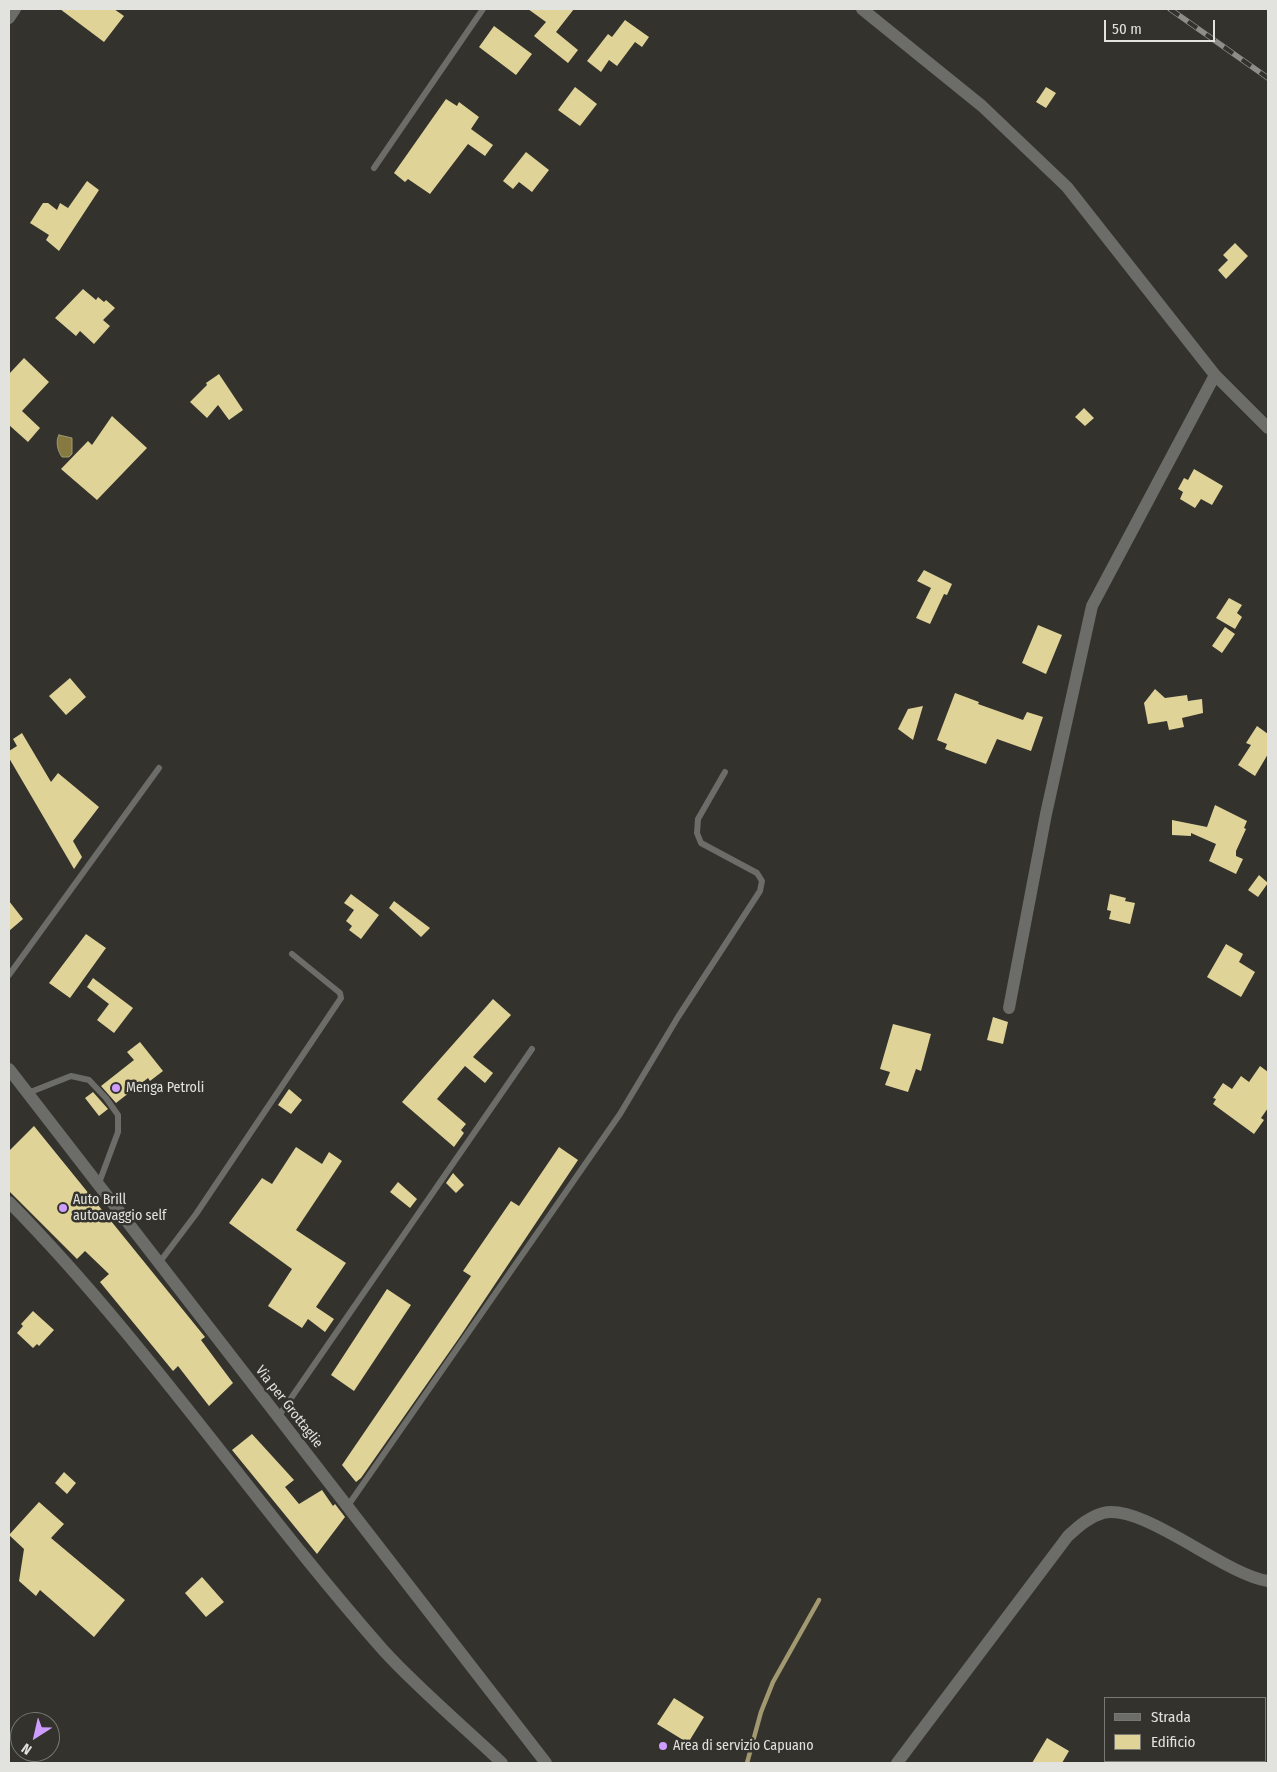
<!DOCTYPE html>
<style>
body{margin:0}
#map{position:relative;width:1277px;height:1772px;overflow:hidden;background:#33322d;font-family:"Fira Sans Condensed",sans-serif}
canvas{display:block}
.frame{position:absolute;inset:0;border:10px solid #e2e2df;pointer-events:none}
.legend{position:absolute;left:1104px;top:1697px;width:162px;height:65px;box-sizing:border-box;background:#33322d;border:1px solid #797874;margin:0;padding:6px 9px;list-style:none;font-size:15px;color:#e2e2df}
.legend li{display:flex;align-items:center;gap:10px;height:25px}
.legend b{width:25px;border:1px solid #797874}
.north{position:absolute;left:10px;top:1712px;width:50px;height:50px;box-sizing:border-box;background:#33322d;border:1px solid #797874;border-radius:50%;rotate:215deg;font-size:14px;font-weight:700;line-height:20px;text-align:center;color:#e2e2df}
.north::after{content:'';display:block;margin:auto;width:18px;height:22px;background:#cf9dff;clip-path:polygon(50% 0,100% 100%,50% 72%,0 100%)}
.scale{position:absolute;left:1104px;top:20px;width:111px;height:22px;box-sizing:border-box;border:2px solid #e2e2df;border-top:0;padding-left:6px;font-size:15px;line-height:18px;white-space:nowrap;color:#e2e2df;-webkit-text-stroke:4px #33322d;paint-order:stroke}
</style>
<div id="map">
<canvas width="1277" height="1772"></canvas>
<div class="frame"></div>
<ul class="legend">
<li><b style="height:6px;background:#6c6c69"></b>Strada</li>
<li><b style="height:14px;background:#e0d397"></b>Edificio</li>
</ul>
<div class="north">N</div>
<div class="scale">50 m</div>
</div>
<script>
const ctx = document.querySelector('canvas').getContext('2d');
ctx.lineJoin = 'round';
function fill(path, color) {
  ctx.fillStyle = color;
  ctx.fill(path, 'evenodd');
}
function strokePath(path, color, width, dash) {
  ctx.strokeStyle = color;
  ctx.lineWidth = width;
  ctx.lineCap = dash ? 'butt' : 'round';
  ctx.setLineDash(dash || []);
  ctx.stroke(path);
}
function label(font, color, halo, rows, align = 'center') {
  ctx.font = font + ' "Fira Sans Condensed",sans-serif';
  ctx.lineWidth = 5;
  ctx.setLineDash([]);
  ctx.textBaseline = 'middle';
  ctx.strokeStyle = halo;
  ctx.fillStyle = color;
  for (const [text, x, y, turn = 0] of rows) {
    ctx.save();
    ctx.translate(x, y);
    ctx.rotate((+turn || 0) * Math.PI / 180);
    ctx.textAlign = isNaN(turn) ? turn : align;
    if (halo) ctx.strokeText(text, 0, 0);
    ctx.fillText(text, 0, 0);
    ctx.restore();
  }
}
const water = new Path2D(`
 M59,435L72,438V454L69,457H62C58,452 55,441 59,435Z`);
fill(water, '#877a41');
strokePath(water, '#a29970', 1);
strokePath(new Path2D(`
 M747,1763L761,1712L773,1682L819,1600`), '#a29970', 4.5);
fill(new Path2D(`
 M60,9H114L124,16L104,42Z
 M528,9H574L556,32L578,50L568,63L534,36L546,22Z
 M625,20L649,37L642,47L635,42L617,66L609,60L601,72L587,61L608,34L612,37Z
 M494,26L532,54L516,75L479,47Z
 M575,87L597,104L580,126L558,110Z
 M1046,87L1056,93L1046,108L1036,102Z
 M446,99L457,106L459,102L479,117L471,129L493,145L485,156L468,144L430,194L408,179L405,182L394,173Z
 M526,152L549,170L532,192L519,182L513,189L503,181Z
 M87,181L99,190L59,251L46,240L49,235L30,223L43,203H48L57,210L60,203L68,208Z
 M1235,243L1248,256L1226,279L1218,270L1228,260L1223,255Z
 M83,289L96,300L98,297L104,302L106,300L115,308L103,320L110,326L94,344L80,331L76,336L55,318Z
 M24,358L49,382L22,411L40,428L28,442L9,425V374Z
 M219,374L243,410L229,420L218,405L207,418L190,402L207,385L206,383Z
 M1084,408L1094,418L1085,426L1075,417Z
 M112,416L147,448L97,500L61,469L88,441L92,445Z
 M1194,469L1223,486L1212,505L1201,499L1195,508L1180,499L1183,492L1178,489L1184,478L1188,480Z
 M924,570L952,584L947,595L944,594L930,624L916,618L931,588L917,581Z
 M1229,598L1242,605L1237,613L1242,617L1235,629L1216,618Z
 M1038,625L1062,635L1046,674L1022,663Z
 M1225,627L1235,634L1222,653L1212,646Z
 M70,678L86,697L66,715L49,696Z
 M1155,689L1165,698L1187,695L1188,701L1202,699L1203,713L1182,718L1184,727L1169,730L1167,721L1148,724L1144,703Z
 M955,693L979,702L978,704L1023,720L1027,712L1043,717L1031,751L997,739L986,764L945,749L947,744L937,740Z
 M923,706L913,740L898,729L908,709Z
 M1257,726L1268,734V754L1255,776L1238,765L1251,745L1246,743Z
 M22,733L51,782L58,773L99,807L73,841L82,857L74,869L9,758V751L17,746L13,739Z
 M1215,805L1247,821L1244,828L1246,829L1236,851V856L1243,859L1236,874L1209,861L1216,844L1191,833V836L1172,835V820L1207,827Z
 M1259,875L1268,883L1258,897L1248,890Z
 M351,894L379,915L361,939L349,930L352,926L346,921L354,910L344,903Z
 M1110,894L1126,898L1125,901L1135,903L1130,924L1109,919L1111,911L1107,910Z
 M9,901L23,919L9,931Z
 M394,901L430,928L421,937L389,908Z
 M86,934L106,948L70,998L49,983Z
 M1226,944L1243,954L1239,962L1255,972L1241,997L1207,977Z
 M93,978L133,1008L114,1033L97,1020L109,1004L87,987Z
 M493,999L511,1015L473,1057L493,1073L485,1083L465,1066L437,1099L466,1124L461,1130L464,1133L454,1147L402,1102Z
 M993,1017L1008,1022L1003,1044L987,1040Z
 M893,1024L931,1034L921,1071L916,1069L908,1092L885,1085L890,1072L880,1069Z
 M140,1042L163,1071L150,1081L148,1078L116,1103L101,1086L134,1060L127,1052Z
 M1260,1066L1268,1072V1108L1261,1118L1264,1120L1254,1134L1213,1104L1216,1099L1213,1098L1223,1083L1232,1089L1241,1076L1249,1082Z
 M289,1089L302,1100L291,1114L278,1105Z
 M93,1092L108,1109L99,1116L85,1098Z
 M34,1126L205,1337L201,1340L233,1383L209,1406L178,1366L173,1371L100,1282L109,1274L85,1251L77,1259L9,1191V1151Z
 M296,1147L322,1164L329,1152L342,1161L296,1230L346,1263L316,1307L334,1319L325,1332L308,1319L302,1328L268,1306L292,1269L229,1223L262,1178L272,1184Z
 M559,1147L578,1160L459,1338L361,1478L356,1482L342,1465L471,1276L463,1271L511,1201L519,1206Z
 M453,1173L464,1185L456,1193L446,1183Z
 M398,1182L417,1199L410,1208L390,1192Z
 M387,1289L411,1305L354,1391L331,1375Z
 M33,1311L54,1330L39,1346L37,1344L33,1348L17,1333L23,1326L21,1324Z
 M252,1434L294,1480L285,1487L299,1504L322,1490L333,1506L335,1504L345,1517L317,1554L232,1450Z
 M64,1472L76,1483L67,1494L55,1483Z
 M39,1502L64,1524L51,1538L125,1600L94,1637L40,1590L36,1596L19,1581L24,1549L9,1535Z
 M202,1577L224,1602L206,1617L185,1593Z
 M674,1698L704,1717L688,1743L657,1724Z
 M1047,1738L1069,1751L1062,1763H1032Z`), '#e0d397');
strokePath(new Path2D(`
 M374,168L483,9
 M9,975L159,768
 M28,1093L71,1076L89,1080L106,1098L118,1115V1132L99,1183
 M159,1263L196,1214L341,998L340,993L292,954
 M278,1417L532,1049
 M347,1507L620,1114L678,1017L760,891L762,881L757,873L701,843L697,833L698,819L725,772`), '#6c6c69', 6);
strokePath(new Path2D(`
 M862,9L982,106L1067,187L1215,375L1268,428
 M9,18L15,9
 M1009,1008L1046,814L1092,606L1215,375
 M9,1202C146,1341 255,1505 384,1651C419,1689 464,1727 502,1763
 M897,1763L1068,1536C1079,1526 1089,1517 1103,1513C1143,1503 1223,1574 1268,1581`), '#6c6c69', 12);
strokePath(new Path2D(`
 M9,1069L546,1763`), '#6c6c69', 12);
const rail = new Path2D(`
 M1170,9L1268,78`);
strokePath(rail, '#8d8d89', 5.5);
strokePath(rail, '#33322d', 4, [11]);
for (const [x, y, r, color] of [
 [116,1088,5,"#cf9dff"],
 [63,1208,5,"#cf9dff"],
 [663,1746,5,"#cf9dff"]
]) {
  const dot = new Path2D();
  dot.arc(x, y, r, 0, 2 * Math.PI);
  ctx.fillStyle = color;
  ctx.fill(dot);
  strokePath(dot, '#33322d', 2);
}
label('14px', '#e2e2df', '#33322d', [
 ["Menga Petroli",126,1088],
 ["Auto Brill",73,1200],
 ["autoavaggio self",73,1216],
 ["Area di servizio Capuano",673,1746]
], 'left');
label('14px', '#e2e2df', '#33322d', [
 ["Via per Grottaglie",289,1407,52]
]);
</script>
